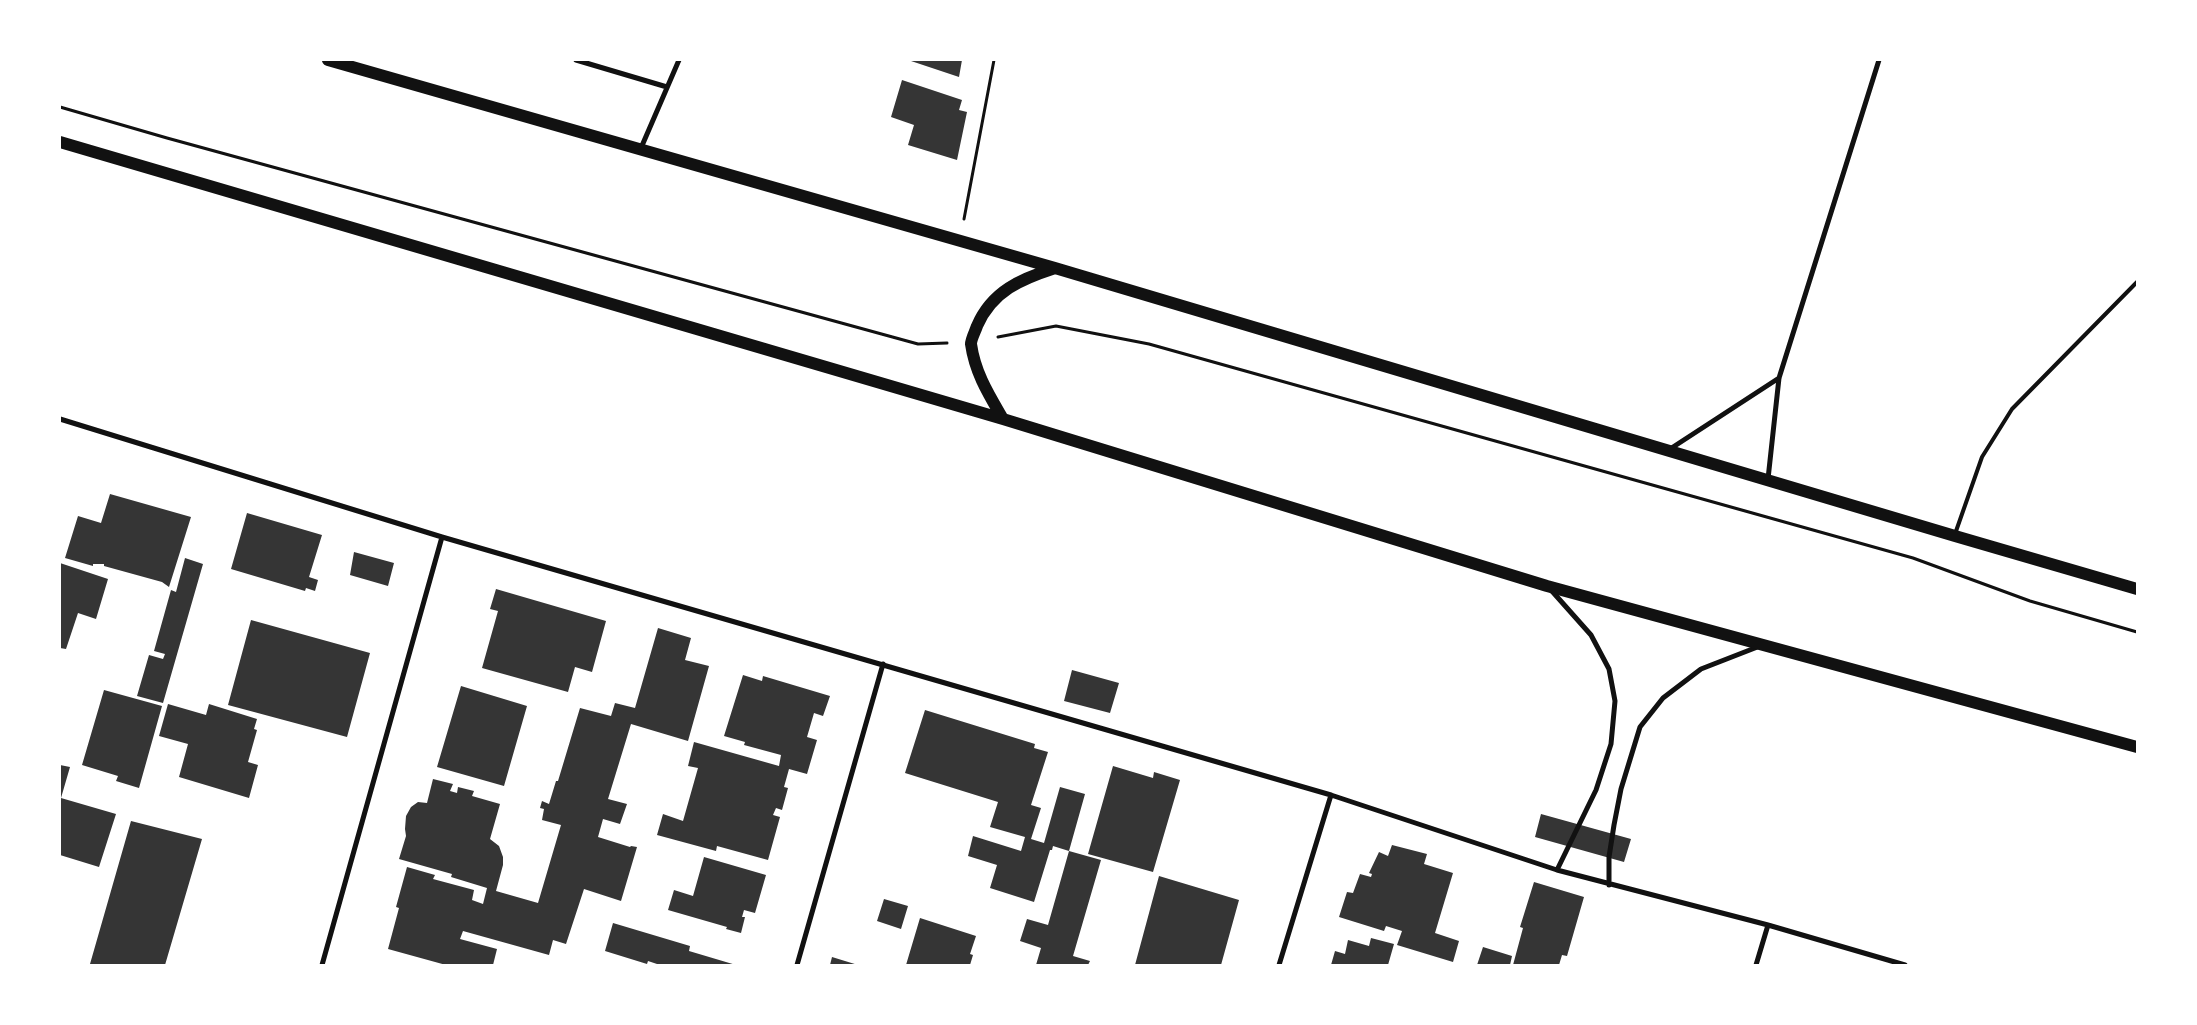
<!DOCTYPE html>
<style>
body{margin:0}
#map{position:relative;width:2197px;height:1025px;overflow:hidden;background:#fff;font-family:"Open Sans",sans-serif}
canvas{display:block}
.frame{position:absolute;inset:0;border:61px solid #fff;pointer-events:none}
</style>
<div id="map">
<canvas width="2197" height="1025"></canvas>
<div class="frame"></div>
</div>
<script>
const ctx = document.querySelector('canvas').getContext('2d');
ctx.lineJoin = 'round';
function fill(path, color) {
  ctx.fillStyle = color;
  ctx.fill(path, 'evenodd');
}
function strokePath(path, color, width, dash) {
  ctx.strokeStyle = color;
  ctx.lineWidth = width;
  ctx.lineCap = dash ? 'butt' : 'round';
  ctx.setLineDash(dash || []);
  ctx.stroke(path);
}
fill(new Path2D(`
 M908,60H962L959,77Z
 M902,80L962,100L959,110L967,112L957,160L908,145L914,125L891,117Z
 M110,494L191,517L169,587L162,582L104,566V564H93V566L65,558L78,516L101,523Z
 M247,513L322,535L309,577L318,580L315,591L306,588L305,591L231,569Z
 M354,552L394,563L388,586L350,575Z
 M185,558L203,564L163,703L137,696L149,655L163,659L165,654L154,651L171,590L176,592Z
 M60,563L108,579L96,619L78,613L66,649L60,648Z
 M496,589L606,621L592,672L575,667L568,692L482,668L498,611L490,609Z
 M251,620L370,653L347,737L228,705Z
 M658,628L691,638L685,660L709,666L688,741L631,724L608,799L627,804L620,824L603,819L598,837L630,847L631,846L637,847L621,901L584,889L566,944L553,940L549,955L463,931L460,939L497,949L493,965H446L388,949L399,908L396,907L407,867L435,875L433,879L474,890L472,900L483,904L487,888L451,877L452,874L399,859L406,836L405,829L406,816L411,807L418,802L427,803L433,779L453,784L450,791L457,793L458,787L474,791L472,796L500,804L490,839L499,846L503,857V865L496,891L538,903L561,825L542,820L544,809L540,808L542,801L549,804L556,781H558L580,708L611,716L615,703L635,708Z
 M1072,670L1119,683L1110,713L1064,701Z
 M743,675L762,681L763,676L830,696L823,716L814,713L807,737L817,740L807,774L789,769L784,787L788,788L782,810L776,808L773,815L780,817L768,860L717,846L716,851L657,835L663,814L683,821L698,768L688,766L694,742L779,766L781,755L744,745L745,742L724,736Z
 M461,686L527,706L504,786L437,767Z
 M104,690L162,706L139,788L116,781L118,776L82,765Z
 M168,704L206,715L209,704L257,719L254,729L257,730L248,762L258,765L249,798L179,777L188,744L159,736Z
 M925,710L1035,744L1034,748L1048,752L1031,805L1041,808L1031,839L1044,843L1060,787L1085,794L1069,851L1053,846L1052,850H1050L1034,902L990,888L997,865L968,856L973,836L1021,851L1025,837L990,827L998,802L905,773Z
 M60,765L70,767L61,798L116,814L99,867L60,855Z
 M1113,766L1153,778L1154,772L1180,780L1153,872L1088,854Z
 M1541,814L1631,839L1624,862L1535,837Z
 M131,821L202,839L165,965H94L90,964Z
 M1392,845L1427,854L1424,864L1453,873L1435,933L1459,941L1453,962L1397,945L1402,931L1386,926L1384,931L1339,917L1347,892L1353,893L1360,874L1371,877L1372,874L1369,873L1379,852L1388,856Z
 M1069,851L1101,860L1073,956L1090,961L1088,965H1036L1041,948L1020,941L1027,919L1048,925Z
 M704,857L766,875L755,913L744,910L742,917H745L741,933L726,929L727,927L668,910L674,890L693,896Z
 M1159,876L1239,900L1221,965H1135Z
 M1534,882L1584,897L1567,956L1562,955L1559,965H1513L1523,928L1520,927Z
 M884,899L908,906L901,929L877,921Z
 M920,918L976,936L970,954L973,955L970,965H906Z
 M613,923L690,946L689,951L736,965H660L648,961L647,964L605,951Z
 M1371,938L1394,944L1388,965H1331L1335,951L1345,954L1348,940L1369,946Z
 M1483,947L1512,956L1510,965H1477Z
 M832,957L858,965H830Z`), '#353535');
strokePath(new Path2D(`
 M60,107L167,138L918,344L947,343
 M964,219L994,60
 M998,337L1056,326L1149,344L1913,558L2030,601L2137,632`), '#111', 3);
strokePath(new Path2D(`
 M1955,534L1982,457L2012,409L2137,282`), '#111', 4);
strokePath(new Path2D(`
 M576,60L667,87
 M641,148L679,60
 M60,419L442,537L1331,795L1557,870L1768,925L1905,965
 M1670,449L1779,378
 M1768,479L1779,378L1879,60
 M1551,590L1591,635L1609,669L1615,701L1611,744L1596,790L1557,870
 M1609,885V857L1614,825L1621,789L1640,727L1663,698L1701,669L1760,646
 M322,965L442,537
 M797,965L883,664
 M1279,965L1331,795
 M1756,965L1768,925`), '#111', 5);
strokePath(new Path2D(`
 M328,60L1055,268L1955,536L2137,589
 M60,142L1003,419L1547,586L2137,747
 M1003,419C989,395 975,373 971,344C971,339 975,332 977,326C992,291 1021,279 1055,268`), '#111', 12);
</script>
